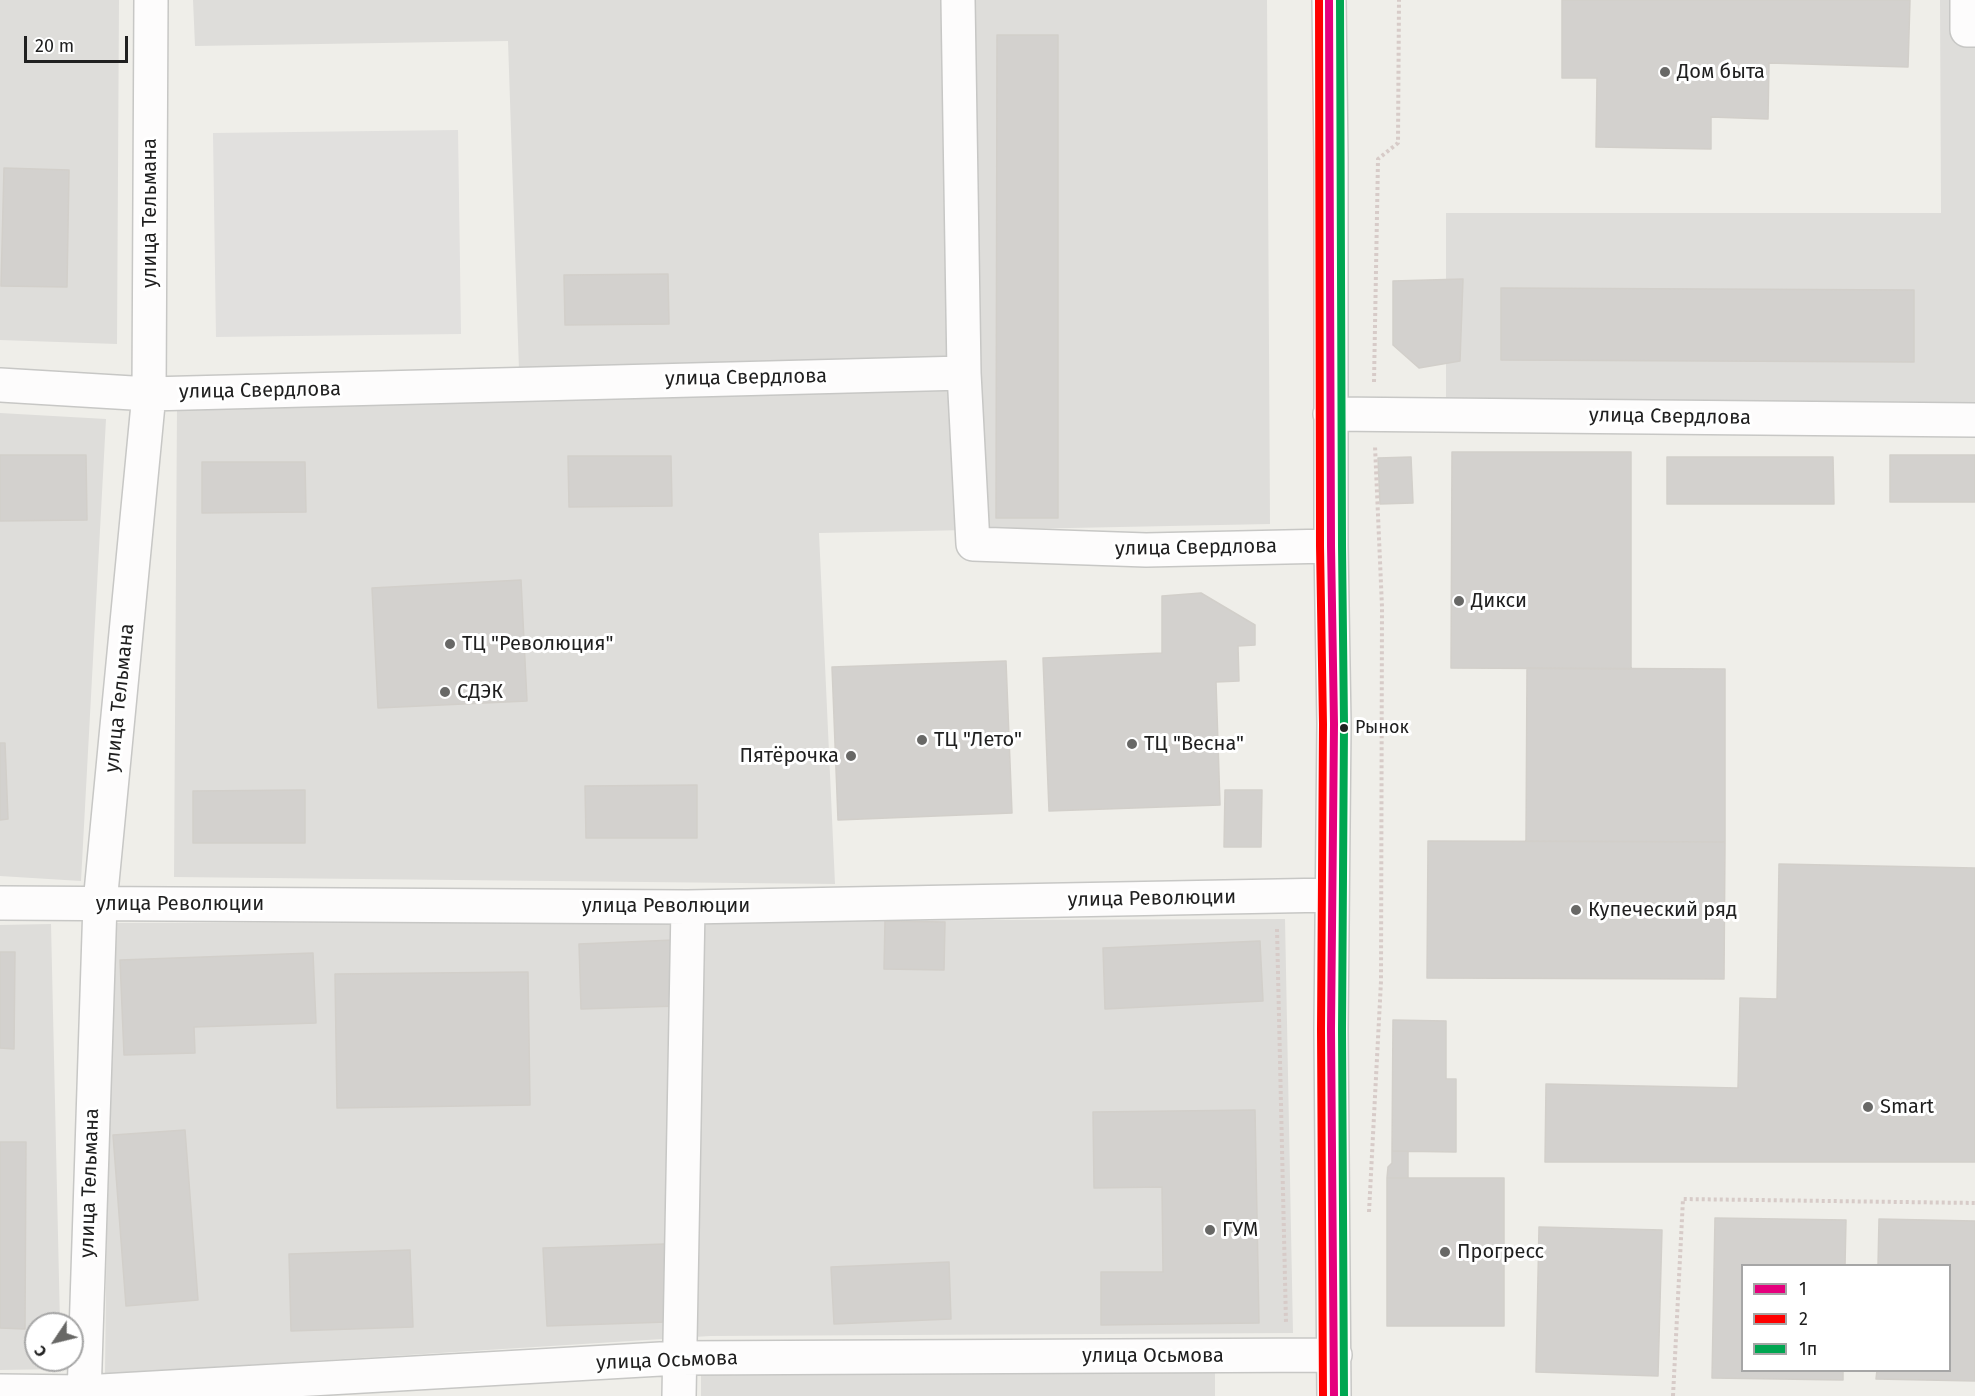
<!DOCTYPE html>
<meta charset="utf-8">
<style>
body{margin:0}
#map{position:relative;width:1975px;height:1396px;overflow:hidden;background:#efeee9;font-family:"Fira Sans",sans-serif}
canvas{display:block}
.legend{position:absolute;left:1741px;top:1264px;width:210px;height:108px;box-sizing:border-box;background:#fff;border:2px solid #a6a6a6;margin:0;padding:8px 10px;list-style:none;font-size:18px;color:#202020}
.legend li{display:flex;align-items:center;gap:12px;height:30px}
.legend b{width:30px;border:2px solid #a6a6a6}
.north{position:absolute;left:24px;top:1312px;width:60px;height:60px;box-sizing:border-box;background:#fff;border:2px solid #a6a6a6;border-radius:50%;rotate:235deg;font-size:16px;font-weight:700;line-height:24px;text-align:center;color:#202020}
.north::after{content:'';display:block;margin:auto;width:21px;height:27px;background:#686866;clip-path:polygon(50% 0,100% 100%,50% 72%,0 100%)}
.scale{position:absolute;left:24px;top:36px;width:104px;height:27px;box-sizing:border-box;border:3px solid #202020;border-top:0;padding-left:8px;font-size:18px;line-height:21px;white-space:nowrap;color:#202020;-webkit-text-stroke:4px #fff;paint-order:stroke}
</style>
<div id="map">
<canvas width="1975" height="1396"></canvas>
<ul class="legend">
<li><b style="height:8px;background:#e5007d"></b>1</li>
<li><b style="height:8px;background:#f00"></b>2</li>
<li><b style="height:8px;background:#00a651"></b>1п</li>
</ul>
<div class="north">С</div>
<div class="scale">20 m</div>
</div>
<script>
const ctx = document.querySelector('canvas').getContext('2d');
ctx.lineJoin = 'round';
function fill(path, color) {
  ctx.fillStyle = color;
  ctx.fill(path, 'evenodd');
}
function strokePath(path, color, width, dash) {
  ctx.strokeStyle = color;
  ctx.lineWidth = width;
  ctx.lineCap = dash ? 'butt' : 'round';
  ctx.setLineDash(dash || []);
  ctx.stroke(path);
}
function label(font, color, halo, rows, align = 'center') {
  ctx.font = font + ' "Fira Sans",sans-serif';
  ctx.lineWidth = 6;
  ctx.setLineDash([]);
  ctx.textBaseline = 'middle';
  ctx.strokeStyle = halo;
  ctx.fillStyle = color;
  for (const [text, x, y, turn = 0] of rows) {
    ctx.save();
    ctx.translate(x, y);
    ctx.rotate((+turn || 0) * Math.PI / 180);
    ctx.textAlign = isNaN(turn) ? turn : align;
    if (halo) ctx.strokeText(text, 0, 0);
    ctx.fillText(text, 0, 0);
    ctx.restore();
  }
}
fill(new Path2D(`
 M0,0H119L117,344L0,340Z
 M193,0H1267L1270,524L819,533L835,884L174,877L177,408L520,400L508,41L195,46Z
 M1940,0H1975V408L1446,409V213H1941Z
 M0,413L106,419L81,881L0,876Z
 M1285,919L1293,1333L710,1336L105,1374L110,923Z
 M51,924L60,1324H36V1360H61V1369L0,1370V925Z
 M1215,1369V1396H701V1374Z`), '#deddda');
fill(new Path2D(`
 M458,130L461,334L216,337L213,133Z`), '#e1e0de');
const building = new Path2D(`
 M1562,0H1910L1908,67L1769,63L1768,119L1711,117V149L1596,147L1597,78H1562Z
 M997,35H1058V518H996Z
 M4,168L69,170L67,287L1,286Z
 M668,274L669,324L565,325L564,275Z
 M1463,279L1460,361L1419,368L1393,345V281Z
 M1501,288L1914,290V362L1501,360Z
 M1452,452H1631V669L1451,668Z
 M0,455H86L87,520L0,521Z
 M1890,455H1975V502H1890Z
 M568,456H671L672,506L569,507Z
 M1411,457L1413,503L1380,504L1378,458Z
 M1667,457H1833L1834,504H1667Z
 M202,462H305L306,512L202,513Z
 M521,580L527,701L378,708L372,588Z
 M1201,593L1255,625V645L1238,646L1239,681L1216,682L1220,805L1049,811L1043,658L1162,653V596Z
 M1006,661L1012,813L838,820L832,667Z
 M1527,668L1725,669V842L1526,841Z
 M0,743H5L8,819L0,820Z
 M697,785V838H586L585,786Z
 M305,790V843H193V791Z
 M1225,790H1262L1261,847H1224Z
 M1428,841L1725,842L1724,979L1427,978Z
 M1779,864L1975,868V1162H1545L1546,1084L1738,1088L1740,998L1777,999Z
 M885,921L945,922L944,970L884,969Z
 M674,940L677,1006L581,1009L579,944Z
 M1260,941L1263,1001L1105,1009L1103,948Z
 M0,952H15L14,1049L0,1048Z
 M313,953L316,1023L194,1027L195,1053L124,1055L120,960Z
 M528,972L530,1105L337,1108L335,974Z
 M1393,1020L1446,1021V1079H1456V1152L1392,1151Z
 M1255,1110L1259,1323L1101,1325V1272H1163L1162,1187L1094,1188L1093,1112Z
 M185,1130L198,1300L126,1306L113,1135Z
 M0,1142H26L25,1329L0,1328Z
 M1392,1151H1408V1178H1387L1388,1167L1392,1163Z
 M1387,1178H1504V1326H1387Z
 M1715,1218L1846,1220L1845,1266H1742V1370H1843V1380L1712,1378Z
 M1879,1219L1975,1221V1381L1876,1379L1877,1370H1950V1266H1878Z
 M1539,1227L1662,1230L1658,1376L1536,1372Z
 M665,1244L667,1322L547,1326L543,1248Z
 M410,1250L413,1327L291,1331L289,1254Z
 M949,1262L951,1319L834,1324L831,1267Z`);
fill(building, '#d3d1ce');
strokePath(building, '#d2cfca', 1.5);
const minor = new Path2D(`
 M958,0L964,373
 M1329,0L1331,158V546L1334,724L1331,1029L1334,1396
 M1967,0V30H1975
 M0,385L149,394L964,373L973,544L1146,550L1331,546
 M1330,414L1975,420
 M0,903L688,907L1332,895
 M0,1391L84,1392L678,1358L1335,1355
 M84,1396L100,903L149,394L151,0
 M679,1396L688,907`);
strokePath(minor, '#c7c7c5', 36);
strokePath(new Path2D(`
 M1374,382L1378,159L1398,143L1399,0
 M1277,929L1286,1323
 M1369,1212L1381,981L1382,607L1375,446
 M1673,1396L1683,1199L1975,1203`), '#d7cbc8', 4, [3, 3]);
strokePath(minor, '#fdfcfc', 33);
strokePath(new Path2D(`
 M1329,0L1331,546L1334,724L1331,1029L1334,1396`), '#e5007d', 8);
strokePath(new Path2D(`
 M1319,0L1320,546L1323,724L1321,1029L1323,1396`), '#f00', 8);
strokePath(new Path2D(`
 M1340,0L1342,546L1344,724L1342,1029L1344,1396`), '#00a651', 8);
for (const [x, y, r, color] of [
 [1665,72,6,"#686866"],
 [1459,601,6,"#686866"],
 [450,644,6,"#686866"],
 [445,692,6,"#686866"],
 [1344,728,5,"#202020"],
 [922,740,6,"#686866"],
 [1132,744,6,"#686866"],
 [851,756,6,"#686866"],
 [1576,910,6,"#686866"],
 [1868,1107,6,"#686866"],
 [1210,1230,6,"#686866"],
 [1445,1252,6,"#686866"]
]) {
  const dot = new Path2D();
  dot.arc(x, y, r, 0, 2 * Math.PI);
  ctx.fillStyle = color;
  ctx.fill(dot);
  strokePath(dot, '#fff', 2);
}
label('18px', '#202020', '#fff', [
 ["Рынок",1355,728]
], 'left');
label('20px', '#202020', '#fff', [
 ["Дом быта",1677,72],
 ["Дикси",1471,601],
 ["ТЦ \"Революция\"",462,644],
 ["СДЭК",457,692],
 ["ТЦ \"Лето\"",934,740],
 ["ТЦ \"Весна\"",1144,744],
 ["Пятёрочка",839,756,"right"],
 ["Купеческий ряд",1588,910],
 ["Smart",1880,1107],
 ["ГУМ",1222,1230],
 ["Прогресс",1457,1252]
], 'left');
label('20px', '#202020', '#fff', [
 ["улица Тельмана",150,213,-90],
 ["улица Свердлова",746,378,-1],
 ["улица Свердлова",260,391,-1],
 ["улица Свердлова",1670,417,1],
 ["улица Свердлова",1196,548,-1],
 ["улица Тельмана",120,698,-84],
 ["улица Революции",1152,899,-1],
 ["улица Революции",180,904],
 ["улица Революции",666,906],
 ["улица Тельмана",90,1183,-88],
 ["улица Осьмова",1153,1356],
 ["улица Осьмова",667,1361,-2]
]);
</script>
